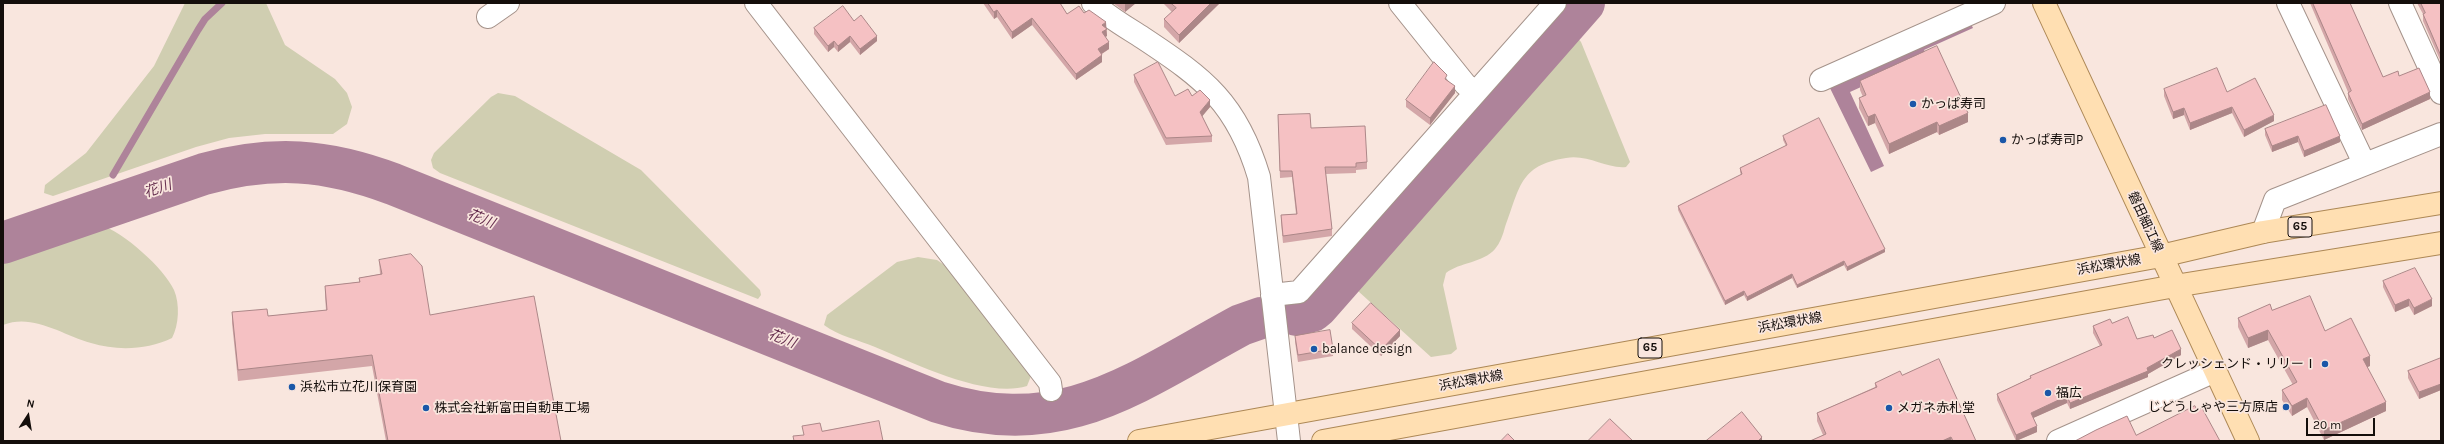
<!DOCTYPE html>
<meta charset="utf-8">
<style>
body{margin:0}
#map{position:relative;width:2444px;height:444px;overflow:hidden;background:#f9e6de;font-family:Karla,sans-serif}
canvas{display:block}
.frame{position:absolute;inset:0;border:4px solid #140e0b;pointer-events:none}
.north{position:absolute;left:8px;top:396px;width:40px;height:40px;-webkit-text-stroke:3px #f9e6de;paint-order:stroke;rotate:12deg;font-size:11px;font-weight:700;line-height:16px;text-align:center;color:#140e0b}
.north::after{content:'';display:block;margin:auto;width:14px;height:18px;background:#140e0b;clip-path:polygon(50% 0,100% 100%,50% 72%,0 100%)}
.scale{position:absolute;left:2306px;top:418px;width:69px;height:18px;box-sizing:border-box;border:2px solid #140e0b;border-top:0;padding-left:5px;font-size:12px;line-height:14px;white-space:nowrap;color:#140e0b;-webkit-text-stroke:3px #f9e6de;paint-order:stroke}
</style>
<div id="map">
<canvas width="2444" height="444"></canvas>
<div class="frame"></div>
<div class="north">N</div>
<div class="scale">20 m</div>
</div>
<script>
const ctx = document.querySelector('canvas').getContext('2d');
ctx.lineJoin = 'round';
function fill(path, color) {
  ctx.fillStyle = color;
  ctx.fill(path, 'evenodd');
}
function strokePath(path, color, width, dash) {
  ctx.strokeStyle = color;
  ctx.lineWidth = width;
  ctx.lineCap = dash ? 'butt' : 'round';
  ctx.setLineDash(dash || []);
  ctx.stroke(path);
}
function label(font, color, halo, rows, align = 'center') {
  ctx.font = font + ' Karla,"Noto Sans JP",sans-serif';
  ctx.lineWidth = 3.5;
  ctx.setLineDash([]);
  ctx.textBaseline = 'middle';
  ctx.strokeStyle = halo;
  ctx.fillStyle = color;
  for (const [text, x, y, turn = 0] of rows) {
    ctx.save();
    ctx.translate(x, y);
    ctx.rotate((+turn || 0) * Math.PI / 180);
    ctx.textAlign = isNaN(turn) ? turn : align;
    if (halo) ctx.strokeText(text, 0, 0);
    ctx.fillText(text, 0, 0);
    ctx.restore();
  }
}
fill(new Path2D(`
 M185,3H266L285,45L335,79L347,93L352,107L347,124L333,134H265L229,138L196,147L53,196L44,193L45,185L86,153L154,66Z
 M1571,37H1577L1581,42L1630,162L1626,167C1606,169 1588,154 1566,158C1519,165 1520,188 1505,227C1503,235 1500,243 1495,249C1483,263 1460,262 1446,273L1443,285L1457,349L1451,354L1431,357L1358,291L1355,281L1566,39Z
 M498,93L515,96L641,170L760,290L761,295L758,299L440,173L433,168L431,160L434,153L491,97Z
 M101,225C123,232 164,268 174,290C180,304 179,325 172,338C147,350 117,351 91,343C62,335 33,313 3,325V256L88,226Z
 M918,257L937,260L953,271L1031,376L1027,386C986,399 914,363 875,347C859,340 838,336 824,325L827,315L897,262Z`), '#d0ceb1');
fill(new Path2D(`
 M1971,24L1973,28L1924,50L1927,57L1850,92L1884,166L1871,172L1828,84Z`), '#ae839a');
strokePath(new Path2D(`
 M113,175L198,30L205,19L222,3
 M91,212L99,199`), '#ae839a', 7);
strokePath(new Path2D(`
 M3,243L204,174C273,155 326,159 393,184L938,402C1062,442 1137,381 1241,325L1261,318
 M1297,315L1312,311L1318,306L1584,3`), '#ae839a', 42);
const minor = new Path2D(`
 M756,3L1050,383L1051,390
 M1093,3C1108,17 1126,27 1143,38C1205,79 1237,103 1259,177L1289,441
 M1400,3L1465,84L1475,93
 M2288,3L2364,163
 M2400,3L2441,93
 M488,17L508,3
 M1821,80L1994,3
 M2263,232L2275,200L2441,134
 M1272,295L1299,292L1555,3
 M2058,441L2215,371`);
const major = new Path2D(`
 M2044,3L2248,441
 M1139,441L2161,256L2263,232L2441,203
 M1323,441L2175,286L2441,243`);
strokePath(minor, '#a4928a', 24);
strokePath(major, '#ad8856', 24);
strokePath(minor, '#fff', 22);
strokePath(major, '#ffdfb2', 22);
fill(new Path2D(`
 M983,3H1060L1067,14L1084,13L1106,28L1107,36L1105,37L1109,49L1102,54V62L1076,80L1032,25L1012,39L997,17L994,19Z
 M1113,3H1136L1125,12Z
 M1163,3H1220L1179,43L1164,27V19L1172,12Z
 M2310,3H2350L2383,77L2399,76L2430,99L2362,130L2348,99V92Z
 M2417,3H2441V62L2423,21V14Z
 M854,21L877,41L860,55L850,42L838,52L834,47L828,52L814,34V28Z
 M1134,75L1175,96H1192L1210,107L1202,116L1212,136V142L1166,145L1134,82Z
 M1447,80L1455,93L1430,125L1406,107V100Z
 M1860,81L1968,122L1939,135L1937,132L1889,154L1875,123L1868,126L1859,108V98L1863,97L1860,90Z
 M2164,89L2227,92L2274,121L2244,137L2232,113L2190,130L2184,115L2173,119L2164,96Z
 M1278,115L1311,128L1367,162V169L1356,170V173L1326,174L1332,229V236L1283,243L1281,222V215L1296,214L1292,177L1280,178Z
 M2265,129L2340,142L2304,157L2298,142L2272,152L2265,135Z
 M1783,136L1885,252L1847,271L1844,265L1797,288L1792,278L1747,301L1744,295L1725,305L1678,210V206L1741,175L1740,172V168L1786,146L1783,140Z
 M379,260L430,315L561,441H386L372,366L238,381L232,323V312L268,316L326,310L325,296V286L359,282V278L380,274Z
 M2383,281L2432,306L2414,315L2409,306L2395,312L2383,287Z
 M2272,310L2325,331L2370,366L2367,367L2386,411L2324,440L2307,407L2292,416L2282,400V390L2293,385L2268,340L2248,348L2238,327V318Z
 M1352,323L1400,336L1381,356L1352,329Z
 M2112,323L2137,339L2154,338L2181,355L2148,374V377L2070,409L2067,403L2033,418L2037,432L2016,441L1997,400V394L2030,378V376L2100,346L2093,333V326Z
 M1295,336L1333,349V356L1298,362L1295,342Z
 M2441,358V390L2419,399L2408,378V371Z
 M1902,375L1976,441H1810L1823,435L1817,421V413L1875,387V383Z`), '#d3a6a8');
fill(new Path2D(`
 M1125,3H1136L1125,12Z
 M1211,3H1220L1179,43V35Z
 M997,10V17L994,19V12Z
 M1032,18V25L1012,39V32Z
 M1106,22L1107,36L1102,39V25Z
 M850,36V42L838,52V46Z
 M877,36V41L860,55V49Z
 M834,41V47L828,52V46Z
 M1109,42V49L1098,56V49Z
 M1102,55V62L1076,80V74Z
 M1455,86V93L1430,125V118Z
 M2430,92V99L2362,130V124Z
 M1210,100V107L1200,119V112Z
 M2232,107V113L2190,130V123Z
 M2184,108V115L2173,119V112Z
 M1968,113V122L1939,135V126Z
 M1875,114V123L1868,126V117Z
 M2274,115V121L2244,137V130Z
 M1937,122V132L1889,154V144Z
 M2298,136V142L2272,152V146Z
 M2340,136V142L2304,157V151Z
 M1885,249V252L1847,271V267Z
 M1844,261V265L1797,288V285Z
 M1792,274V278L1747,301V297Z
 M1744,291V295L1725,305V301Z
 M2409,299V306L2395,312V305Z
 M2432,299V306L2414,315V308Z
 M1400,330V336L1381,356V350Z
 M2268,330V340L2248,348V338Z
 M2181,349V355L2148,374V377L2070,409V403L2147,368Z
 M2370,356V366L2363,369V359Z
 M2441,384V390L2419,399V392Z
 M2067,396V403L2031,419V413Z
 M2307,398V407L2292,416V406Z
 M2386,402V411L2324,440V430Z
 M2037,426V432L2016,441V435Z
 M1762,437V441H1758Z
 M1951,437V441H1942Z`), '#ac8788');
const building = new Path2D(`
 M988,3H1060L1067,14L1079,6L1084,13L1089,10L1106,22L1102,25L1107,29L1102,32L1109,42L1098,49L1102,55L1076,74L1032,18L1012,32L997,10L994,12Z
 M1171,3H1211L1179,35L1164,19L1176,8Z
 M2313,3H2350L2383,77L2398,71L2399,76L2419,68L2430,92L2362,124L2348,93L2351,91Z
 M2421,3H2441V56L2423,14L2425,13Z
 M843,6L854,21L861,15L877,36L860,49L850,36L838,46L834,41L828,46L814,28Z
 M1937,46L1968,113L1939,126L1937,122L1889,144L1875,114L1868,117L1859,98L1866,95L1860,81Z
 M1158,62L1175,96L1188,89L1192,96L1200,90L1210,100L1200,112L1212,136L1166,138L1134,75Z
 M1434,62L1447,75L1445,79L1455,86L1430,118L1406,100Z
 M2217,68L2227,92L2255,78L2274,115L2244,130L2232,107L2190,123L2184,108L2173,112L2164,89Z
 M2326,105L2340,136L2304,151L2298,136L2272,146L2265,129Z
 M1310,114L1311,128L1365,126L1367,162L1356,163V167H1325L1332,229L1283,236L1281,215L1297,214L1292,171H1280L1278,115Z
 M1819,118L1885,249L1847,267L1844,261L1797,285L1792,274L1747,297L1744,291L1725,301L1678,206L1742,174L1740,168L1787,145L1783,136Z
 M411,254L422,266L430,315L534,296L561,441H388L372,355L238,370L232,312L267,309L268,316L327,310L325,286L360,282L359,278L382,274L379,260Z
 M2415,268L2432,299L2414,308L2409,299L2395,305L2383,281Z
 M2310,296L2325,331L2351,318L2370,356L2363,359L2386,402L2324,430L2307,398L2292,406L2282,390L2297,382L2268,330L2248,338L2238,318L2270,304L2272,310Z
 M1371,303L1400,330L1381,350L1352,323Z
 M2128,317L2137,339L2153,335L2154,338L2172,330L2181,349L2147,368L2148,371L2070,403L2067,396L2031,413L2037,426L2016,435L1997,394L2031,378L2030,376L2102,345L2093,326L2110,319L2112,323Z
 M1330,330L1333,349L1298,355L1295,336Z
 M2441,358V384L2419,392L2408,371Z
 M1939,359L1976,441H1953L1951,437L1942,441H1810L1826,434L1817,413L1877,387L1875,383L1900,371L1902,375Z
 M2195,406L2197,410L2202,408L2220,441H2075L2096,430L2127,416L2136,435Z
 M1742,412L1762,437L1758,441H1706Z
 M1610,419L1633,441H1588Z
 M879,421L883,441H794L793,436L804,435L802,426L820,423L822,431Z
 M1508,434L1515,441H1501Z`);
fill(building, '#f5c1c3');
strokePath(building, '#ac8788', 1);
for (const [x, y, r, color] of [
 [1913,104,4,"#1a57a8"],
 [2003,140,4,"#1a57a8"],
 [1314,349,4,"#1a57a8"],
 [2325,364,4,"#1a57a8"],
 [292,387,4,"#1a57a8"],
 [2048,393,4,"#1a57a8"],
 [2286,407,4,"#1a57a8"],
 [426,408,4,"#1a57a8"],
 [1889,408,4,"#1a57a8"]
]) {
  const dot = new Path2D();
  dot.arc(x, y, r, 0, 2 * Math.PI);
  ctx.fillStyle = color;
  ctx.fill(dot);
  strokePath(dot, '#f9e6de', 1.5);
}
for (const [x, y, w] of [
 [2300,227,24],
 [1650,348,24]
]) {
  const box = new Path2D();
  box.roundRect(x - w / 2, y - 10, w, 20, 3);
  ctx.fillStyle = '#f9e6de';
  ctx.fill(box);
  strokePath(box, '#140e0b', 1);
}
label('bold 12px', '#140e0b', null, [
 ["65",2300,227],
 ["65",1650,348]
]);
label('13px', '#140e0b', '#f9e6de', [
 ["かっぱ寿司",1921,104],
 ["かっぱ寿司P",2011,140],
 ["balance design",1322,349],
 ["クレッシェンド・リリーⅠ",2317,364,"right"],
 ["浜松市立花川保育園",300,387],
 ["福広",2056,393],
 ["じどうしゃや三方原店",2278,407,"right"],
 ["株式会社新富田自動車工場",434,408],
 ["メガネ赤札堂",1897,408]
], 'left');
label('13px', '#140e0b', '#f9e6de', [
 ["磐田細江線",2145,222,65],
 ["浜松環状線",2109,265,-10],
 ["浜松環状線",1790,323,-10],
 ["浜松環状線",1471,381,-10]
]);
label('italic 14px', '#662f4f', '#f9e6de', [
 ["花川",158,189,-19],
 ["花川",481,219,22],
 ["花川",782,339,22]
]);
</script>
